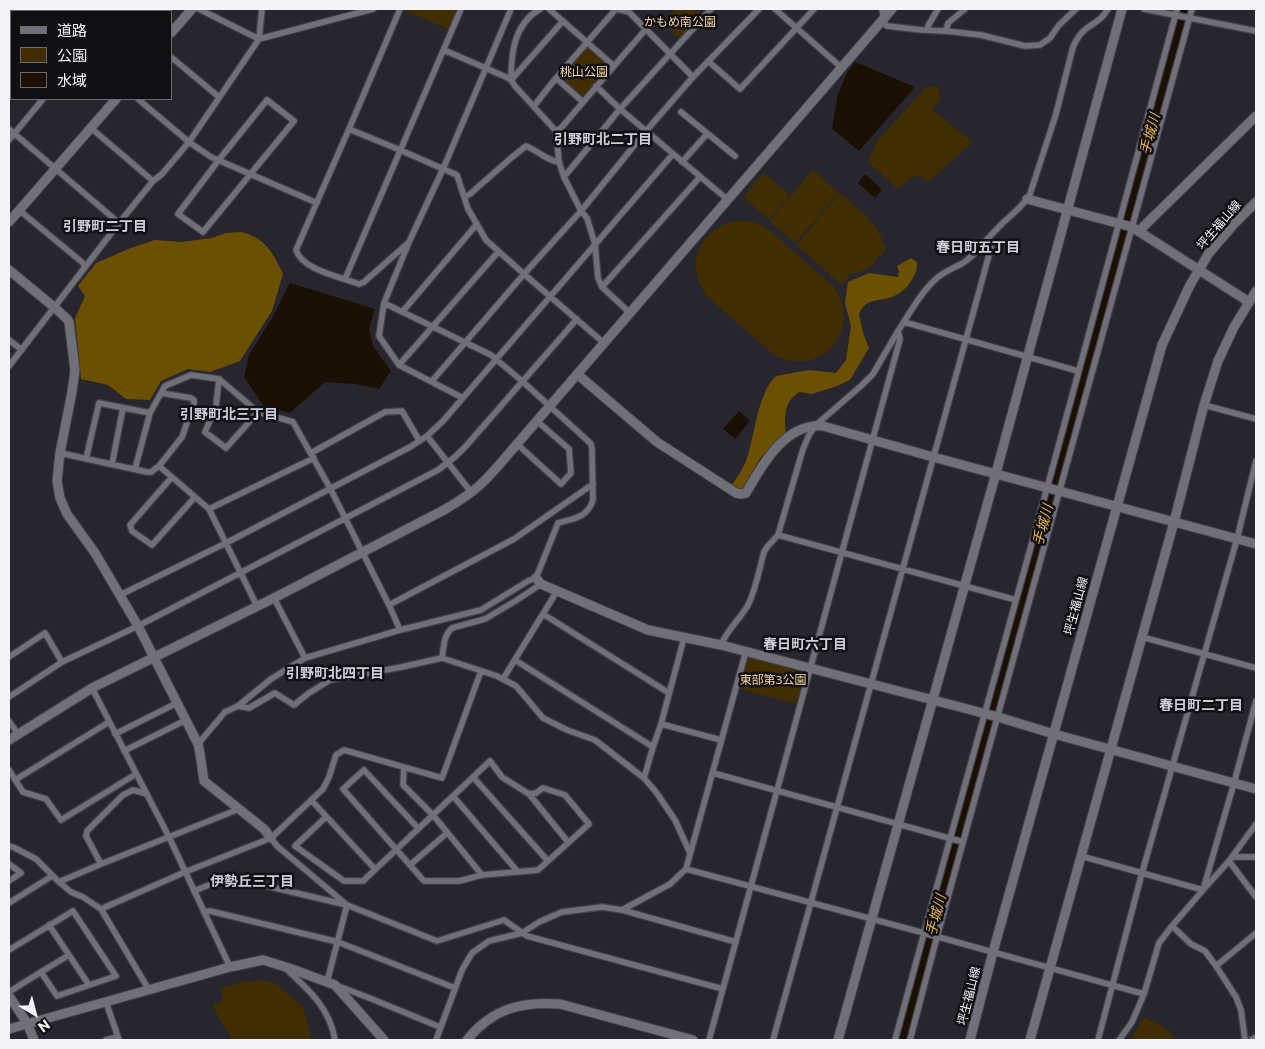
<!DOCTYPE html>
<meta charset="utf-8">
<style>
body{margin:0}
#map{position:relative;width:1265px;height:1049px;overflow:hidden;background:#27262e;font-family:Commissioner,"Noto Sans JP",sans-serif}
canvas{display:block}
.frame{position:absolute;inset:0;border:10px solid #f4f3f9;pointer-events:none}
.legend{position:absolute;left:10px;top:10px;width:162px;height:90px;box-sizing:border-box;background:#100f13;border:1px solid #6b6a6f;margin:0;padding:6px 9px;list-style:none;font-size:15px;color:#f4f3f9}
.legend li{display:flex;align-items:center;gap:10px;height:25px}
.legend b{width:25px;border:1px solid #6b6a6f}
.north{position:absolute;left:10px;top:989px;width:50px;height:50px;-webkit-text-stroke:4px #100f13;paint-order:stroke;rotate:143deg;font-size:14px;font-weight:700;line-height:20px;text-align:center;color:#f4f3f9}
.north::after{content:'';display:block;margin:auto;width:18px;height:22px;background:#f4f3f9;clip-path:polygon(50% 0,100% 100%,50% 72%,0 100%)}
</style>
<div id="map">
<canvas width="1265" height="1049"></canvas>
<div class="frame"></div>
<ul class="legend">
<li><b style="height:6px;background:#716f7a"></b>道路</li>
<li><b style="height:14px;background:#412e00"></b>公園</li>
<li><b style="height:14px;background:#1a0f00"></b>水域</li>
</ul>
<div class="north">N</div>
</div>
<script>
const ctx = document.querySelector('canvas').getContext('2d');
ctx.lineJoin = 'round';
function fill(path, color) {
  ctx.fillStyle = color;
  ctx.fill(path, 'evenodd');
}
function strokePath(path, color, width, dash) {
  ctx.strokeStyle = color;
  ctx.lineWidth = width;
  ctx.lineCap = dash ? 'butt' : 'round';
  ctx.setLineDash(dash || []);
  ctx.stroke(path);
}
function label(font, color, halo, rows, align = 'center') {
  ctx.font = font + ' Commissioner,"Noto Sans JP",sans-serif';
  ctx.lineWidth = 5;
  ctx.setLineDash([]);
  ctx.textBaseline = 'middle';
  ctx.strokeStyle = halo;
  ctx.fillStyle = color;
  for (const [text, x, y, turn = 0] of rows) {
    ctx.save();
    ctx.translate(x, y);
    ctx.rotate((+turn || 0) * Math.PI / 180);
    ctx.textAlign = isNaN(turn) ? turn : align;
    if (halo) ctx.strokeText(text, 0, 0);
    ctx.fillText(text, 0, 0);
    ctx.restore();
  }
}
fill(new Path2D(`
 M401,9H460L451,30Z
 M675,9H696L703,16L681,40L662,22Z
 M587,43L613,66L583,101L557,78Z
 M927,86L938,87L941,98L932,110L973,142L928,182L923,177L913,176L898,189L868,162L877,141Z
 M813,170L839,193L795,243L769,221Z
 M764,173L790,195L769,219L743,197Z
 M840,193L868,217L867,219L877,228L886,249L869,268L850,275L842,285L796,245Z
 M735,221C747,220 757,222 767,228L832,285C866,327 822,380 774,355L708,297C684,267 698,229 735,221Z
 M748,656L807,671L798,704L740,689Z
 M264,980L278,985L303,1007L312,1040H232L212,1005L224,999L220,988L242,982Z
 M1144,1017C1155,1023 1171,1029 1176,1040H1130Z`), '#412e00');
fill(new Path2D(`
 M241,232C265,237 273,253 283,274L272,311L240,361L210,372L188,369L161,381L150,400L126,399L108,385L81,379L75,318L85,296L78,286L96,263L131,248L155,240L182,242L212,238L226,233Z
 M911,258L917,262C917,271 916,273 911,281C906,290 896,297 885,299C872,301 865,301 859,314L863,333L869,348L850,380L837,386L812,394L799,392C784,402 784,416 786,433L761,457L741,491L732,485C737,477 743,469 746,461C755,437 757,393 776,376L809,370L836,373L846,360L851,326L845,303L848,282L869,273L898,277L899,271L897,266Z`), '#6c5001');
fill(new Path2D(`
 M855,62L915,87L859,151L832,129L838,94L847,73Z
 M865,174L882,190L875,198L858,183Z
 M290,283L375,309L369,328L373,346L391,371L379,389L355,384L325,382L290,413L263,405L244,377L249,355L272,318Z
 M739,411L750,421L735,439L723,429Z`), '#1a0f00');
strokePath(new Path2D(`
 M902,1040L931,930L974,780L1184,9`), '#1a0f00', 11);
const street = new Path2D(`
 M199,9L259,39L373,9
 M400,9L349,129L296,250C302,270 341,277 359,284L364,282L407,244
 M617,9L629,12L693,77
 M775,9L842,68
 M882,9L885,24L887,26L922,30L946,31L981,35L1025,46L1040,45L1050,38L1059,25L1076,9
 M1144,9L1256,31
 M60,11L63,9
 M117,11L119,9
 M928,30V26L938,9
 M946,31L948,23L965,9
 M444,50L506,77L511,80L515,86L556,131L561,128L614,66L549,9
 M171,57L219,97
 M708,61L740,89L814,9H813
 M614,66L646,29
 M9,73L11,70
 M556,78L583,102
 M511,80C511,53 514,24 540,9
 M511,80L563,21
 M596,86L620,109L728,200
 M138,99L189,142L211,157L317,203
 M267,100L294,121L203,232L178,214L218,161Z
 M534,106L556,78L616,9
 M681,112L735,156
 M91,128L153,181
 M9,129L119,223
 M349,129L400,150L457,175L468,209L486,240L524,274L604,343
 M556,131L559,162L564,177L581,211L587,218L595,244L598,278L602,287L630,313
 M9,140L43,99
 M682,162L707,134
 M564,177L620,109L711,9
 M465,197L470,194L511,158L526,146C537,150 547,161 559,162
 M19,210L83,263L85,266
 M345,279L461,9
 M602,287L700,177
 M403,311L477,224
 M904,322L1078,371
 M9,340L22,350
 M399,365L498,252
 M9,366L119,223L153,181L162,174L189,142L259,39L262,9
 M219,379L216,406L205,432L226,448L258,412
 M432,381L524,274L581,211L646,131L693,77L759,9
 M463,398L399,365L379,336L384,303L409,242L443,169L511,9
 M1204,405L1256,419
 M427,436L471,492
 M517,444L561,484L571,473L569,449L537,421
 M60,453L147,472H151L159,466L209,509L257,606
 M311,453L385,412L402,411L419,440
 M86,459L99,403L150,413
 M112,464L123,408
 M159,466L182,437L194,403V400L191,398L161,393
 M135,469L150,413L165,386L191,375L219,379L258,412L293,422L330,488L389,605L400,630
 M172,477L130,525L132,531L152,545L195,497
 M209,509L314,458
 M778,535L1016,600
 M120,595L226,543L410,447L427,436L443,421L673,154
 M274,598L305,658
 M389,605L514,539L593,484
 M543,614L669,693
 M1142,637L1256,668
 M721,645C727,630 740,619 748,605C756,589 759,570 764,552L767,547L778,535L803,449L809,435L816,425L862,385L873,374L898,331
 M9,657L45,633L62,662
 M442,658C444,647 443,636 452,628L485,619L517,600L541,584
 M515,660L653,747
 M503,679L557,591
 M92,688L169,837L230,967
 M9,697L62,662L138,626L438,470L456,456L466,446L577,319
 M238,706L249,708L275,693L294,705L309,693L330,680L402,667L442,658L497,676L516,686L543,718L567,730L595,740L644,778L656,792L675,820L690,853
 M9,721L18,734
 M661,724L721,740
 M115,734L177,703
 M198,744L225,712L238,706L271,679L305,658L400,630L481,610L528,581L536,578L558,523C575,518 587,518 593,500L592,449L591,444L587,440L522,381L491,355L384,303
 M124,751L186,720
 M404,767L403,785L433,815L482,875
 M9,770L23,792L46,799L61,820L136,774
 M713,773L963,842
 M473,777L548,861
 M644,778L653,747L661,724L684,638
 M15,780L109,722
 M453,796L518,872
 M311,800L375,869
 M326,817L295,846L344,881H363L490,761L502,777L529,794L568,842
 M418,828L364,770L343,789L424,881H459L482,875L538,870L589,824L565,795L543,788L536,793L529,794
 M271,838L277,846L347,905L437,941L504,920L527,936L723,989
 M9,846L15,848L36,859L59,882L71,892L83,897L101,909L149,990
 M1081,856L1203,890L1229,861L1256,824
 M1232,857H1256
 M1229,861L1256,897
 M9,864L21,873L9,881
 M101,864L86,836L87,831L123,795L133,790L147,794
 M410,865L447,833
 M686,869L924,933L1144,994
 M59,882L101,864L239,809
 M194,891L226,878L237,879L347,905L327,982
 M9,903L52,876
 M101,909L185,872L271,838L323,789L329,777L336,755L344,750L442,778L481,671
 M622,910L736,942
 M204,912L210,911L338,942L455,988
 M49,925L89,985
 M1172,926L1191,944L1205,951L1216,966L1236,997L1241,1010L1245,1040
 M9,950L73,911L116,976L57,996L41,972L9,992
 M1216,966L1256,933
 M285,968C308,989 330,1008 335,1040
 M41,972L69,955
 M338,986L367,997L440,1027
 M106,1002L119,1040
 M106,1040L118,1037
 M436,1040L462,970L472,953L489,941L522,933L539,922L562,912L602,907L622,910L670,884L686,869L746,651
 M709,1040L900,339L898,331C910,313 920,293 937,278C945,271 954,268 963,263C976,255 985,240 996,230C1007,217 1022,209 1030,194L1056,114L1073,47C1076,40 1080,33 1087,28C1097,21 1102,19 1108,9
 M773,1040L966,339L992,244L988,239
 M895,1040L924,933L1047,488L1177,9
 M910,1040L937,937L1192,9
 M1098,1040L1142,873L1237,539L1256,461
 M1119,1040L1132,1022L1144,994L1159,943L1172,926L1203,890L1234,783L1256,701
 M1251,1040L1256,1037`);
const secondary = new Path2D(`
 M171,33L192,9
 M1027,199L1132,227L1249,302
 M9,222L116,99
 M1139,231L1256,116
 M9,270L54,307L67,319L69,322L75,370L72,392L60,453L57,481L60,498L67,514L95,553L138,626L198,744C201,756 202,769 204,781L264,829L271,838
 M577,374L657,442L736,493L741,494L746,493C762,465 785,423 823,426L933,457L1256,544
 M536,578L541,584L648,630L721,645L933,700L998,717L1054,734L1256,789
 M9,740L92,688L274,598L444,510C456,503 469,495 480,485C493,473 505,458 517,444L892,9
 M9,996L27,1023L34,1040
 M9,1029L230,967L263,960L289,968L335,985L384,1040
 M467,1040C492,1009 521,1001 560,1004L693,1040
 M838,1040L996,473L1122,9
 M970,1040L993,952L1162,345L1190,285L1209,253L1235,223L1256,202
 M1030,1040L1174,522L1204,405L1218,361L1234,327L1256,291`);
strokePath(street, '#424148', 8);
strokePath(secondary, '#424148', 11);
strokePath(street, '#716f7a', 5.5);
strokePath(secondary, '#716f7a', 9);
const rail = new Path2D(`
 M32,11L34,9
 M45,11L48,9
 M9,17L11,14
 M9,45L11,42
 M9,62L11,58`);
strokePath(rail, '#adacb3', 4);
strokePath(rail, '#100f13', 2, [5.5]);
label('12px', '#f8d99b', '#100f13', [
 ["かもめ南公園",680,22],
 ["桃山公園",584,72],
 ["東部第3公園",773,680]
]);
label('12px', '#f4f3f9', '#100f13', [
 ["坪生福山線",1219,225,-49],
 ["坪生福山線",1076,606,-75],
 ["坪生福山線",969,996,-76]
]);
label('italic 14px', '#eab73e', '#100f13', [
 ["手城川",1150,134,-75],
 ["手城川",1043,525,-75],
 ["手城川",936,915,-75]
]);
label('bold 14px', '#cfcdd9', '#100f13', [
 ["引野町北二丁目",603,139],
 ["引野町二丁目",105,226],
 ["春日町五丁目",978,247],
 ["引野町北三丁目",229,414],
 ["春日町六丁目",805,644],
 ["引野町北四丁目",335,673],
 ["春日町二丁目",1201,705],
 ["伊勢丘三丁目",252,881]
]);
</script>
